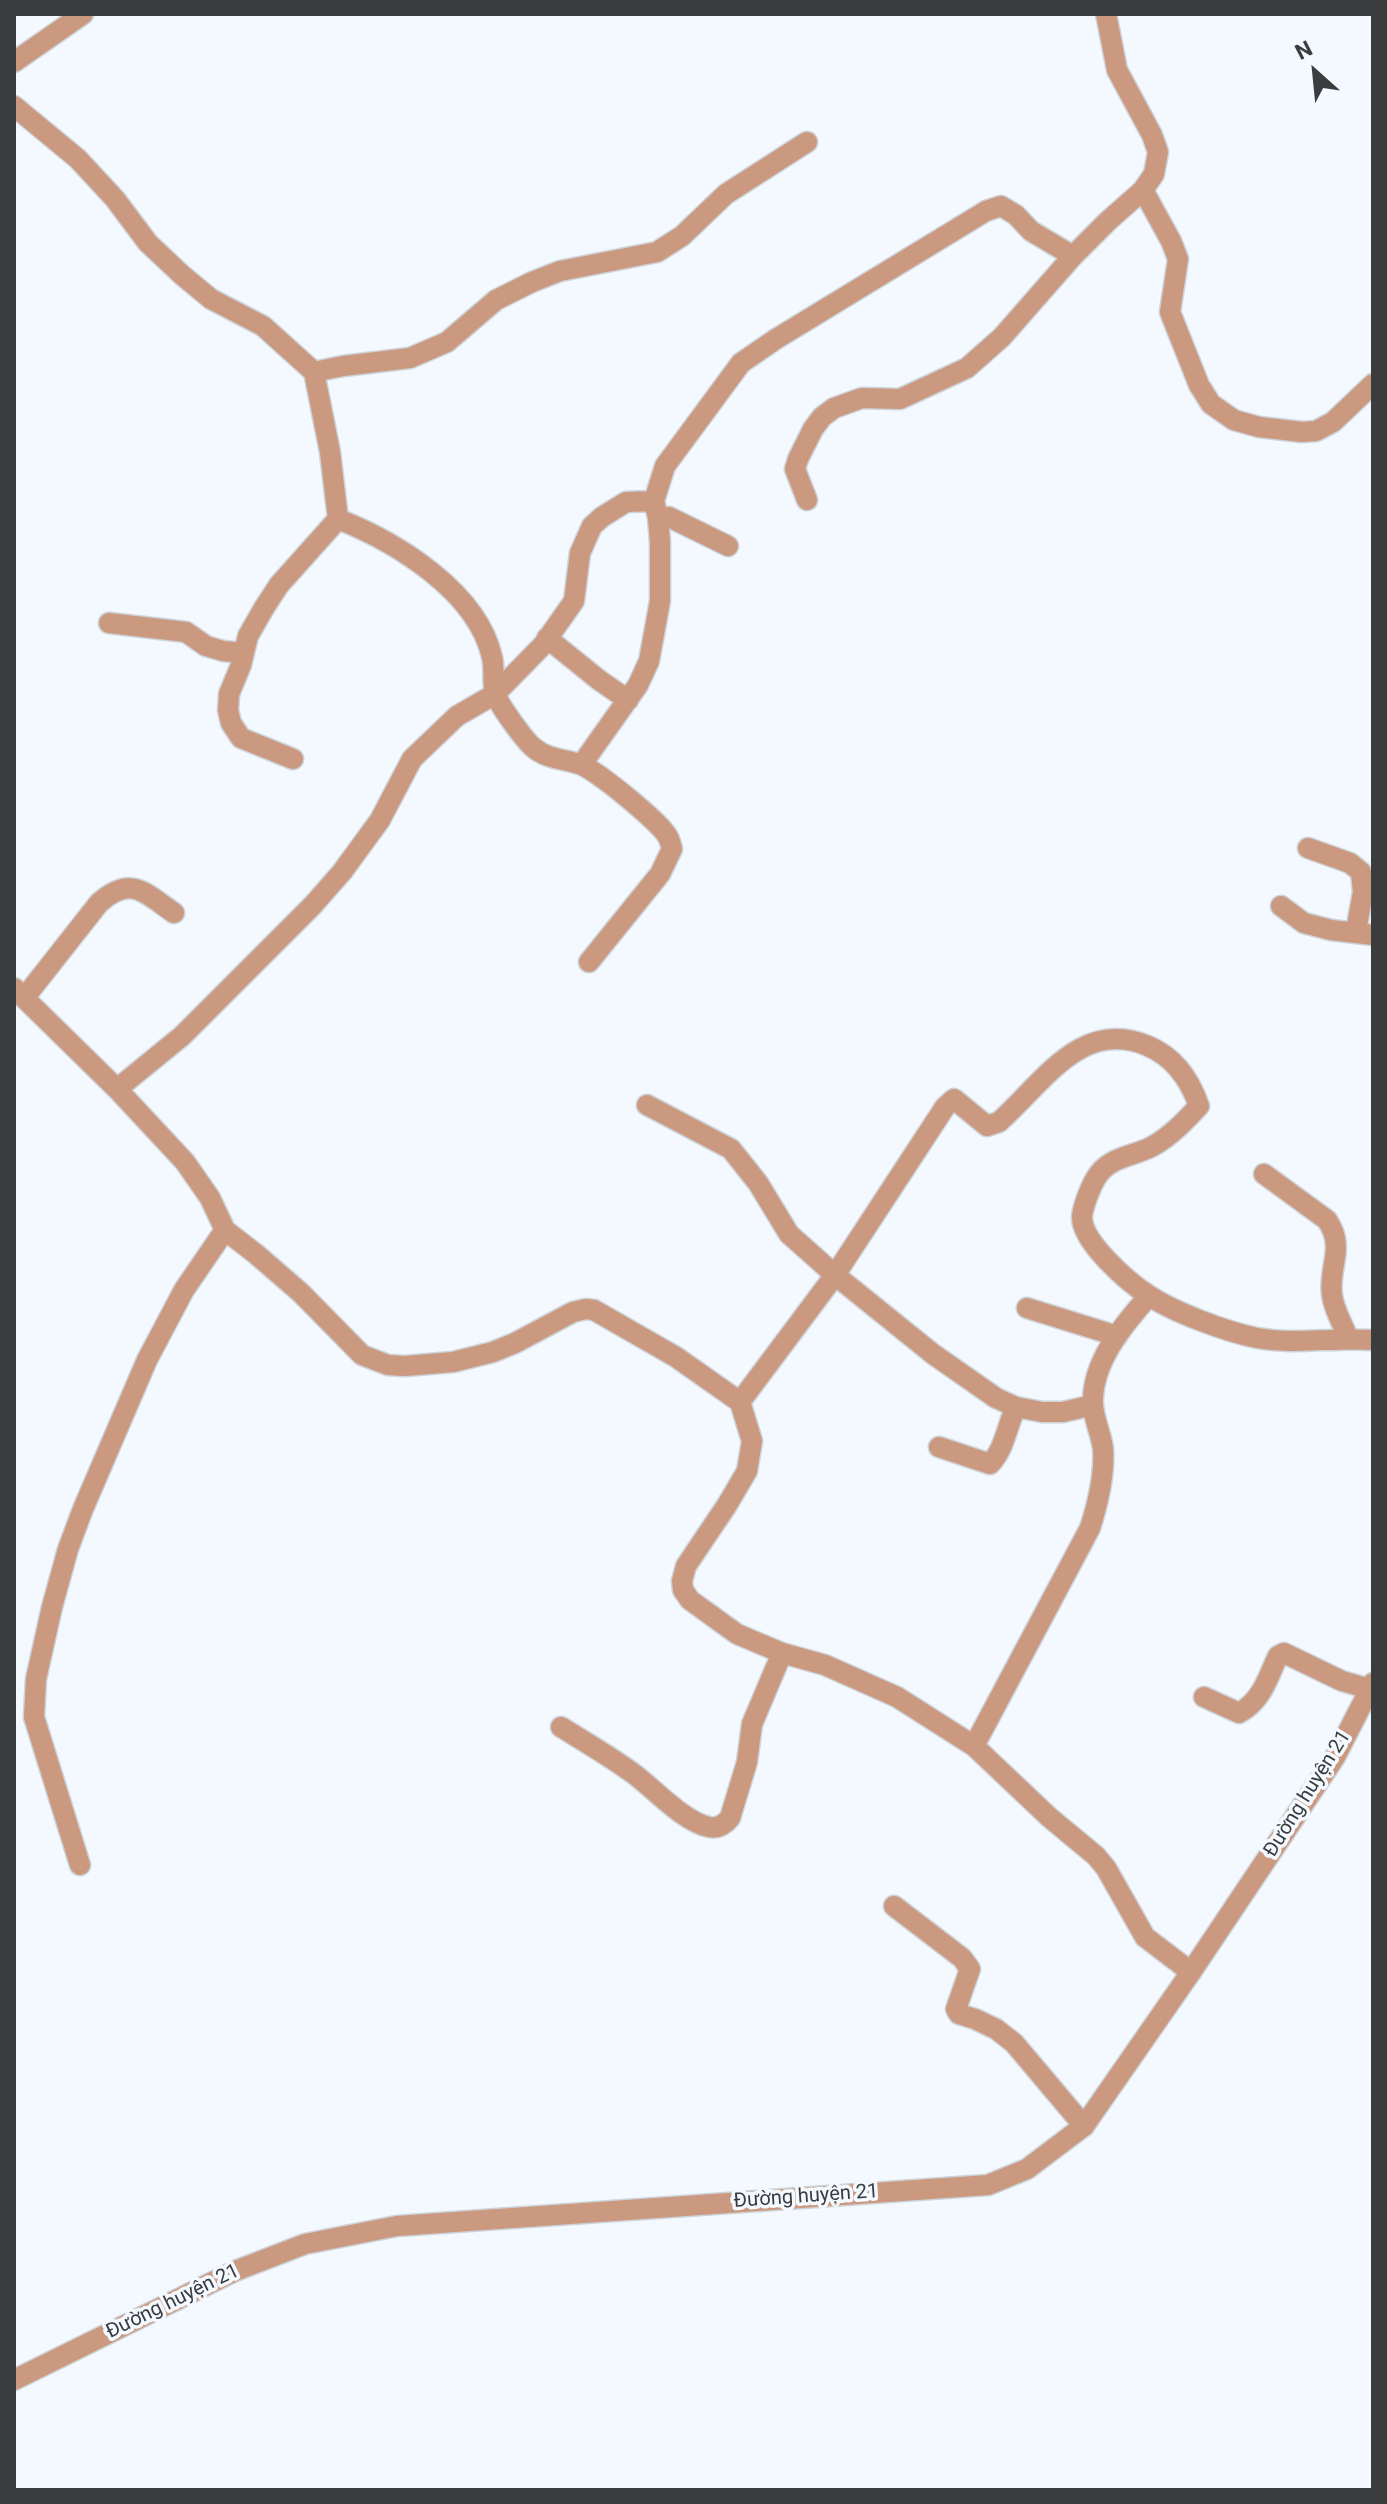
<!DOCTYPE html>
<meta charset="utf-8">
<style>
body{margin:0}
#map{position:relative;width:1387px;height:2504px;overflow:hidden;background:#f3f9fe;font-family:Roboto,sans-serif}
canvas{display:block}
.frame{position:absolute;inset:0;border:16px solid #3a3c3e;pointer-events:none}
.north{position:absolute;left:1275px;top:32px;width:80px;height:80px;-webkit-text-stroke:6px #f3f9fe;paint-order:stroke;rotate:333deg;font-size:22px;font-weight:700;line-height:32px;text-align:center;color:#3a3c3e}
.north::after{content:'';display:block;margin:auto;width:28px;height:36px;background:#3a3c3e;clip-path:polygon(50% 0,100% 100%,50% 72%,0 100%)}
</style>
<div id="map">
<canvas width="1387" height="2504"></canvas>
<div class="frame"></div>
<div class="north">N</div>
</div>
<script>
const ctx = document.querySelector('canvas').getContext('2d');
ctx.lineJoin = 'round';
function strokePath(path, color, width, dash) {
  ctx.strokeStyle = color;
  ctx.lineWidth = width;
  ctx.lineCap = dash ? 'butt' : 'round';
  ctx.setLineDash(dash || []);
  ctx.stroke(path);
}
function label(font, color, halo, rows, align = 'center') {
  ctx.font = font + ' Roboto,sans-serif';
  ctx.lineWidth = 7;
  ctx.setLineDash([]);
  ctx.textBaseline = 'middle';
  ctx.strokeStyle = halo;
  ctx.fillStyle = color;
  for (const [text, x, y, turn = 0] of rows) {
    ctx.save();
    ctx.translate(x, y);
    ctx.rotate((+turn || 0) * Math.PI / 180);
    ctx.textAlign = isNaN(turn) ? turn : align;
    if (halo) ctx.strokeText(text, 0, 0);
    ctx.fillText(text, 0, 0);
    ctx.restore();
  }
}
const minor = new Path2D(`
 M14,106L78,159L115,199L148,243L182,275L211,299L263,326L314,372L330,452L338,519C396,542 477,591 492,657C495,669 492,682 495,693C498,704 525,741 534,748C547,759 564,759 579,764C594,768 661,823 668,837C670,841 671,845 672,849L660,874L589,962
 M1143,190L1171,241L1178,259L1170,312L1199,385L1211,404L1234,420L1259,427L1302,432L1316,431L1333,422L1373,384
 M314,372L343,366L410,358L447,342L496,300L532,282L560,271L657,252L682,236L726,194L807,142
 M807,500L795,469L798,459L813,429L822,417L834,408L862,398L900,399L967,368L1002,337L1073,256L1108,221L1143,190L1154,174L1158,152L1152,135L1117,70L1106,14
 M658,518L669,517L728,546
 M109,623L186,632L206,646L223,651L243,653
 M547,638L599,680L628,700
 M293,759L241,738L231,723L228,710L229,694L241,665L248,636L264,608L279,585L338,519
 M582,764L638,685L649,661L660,601V542L658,518L654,501L665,466L741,363L776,339L986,211L1001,206L1016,215L1031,231L1073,256
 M1308,848L1350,863L1361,872L1363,892L1356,931
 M1281,906L1304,923L1331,930L1373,935
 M14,988L117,1089L185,1162L210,1198L225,1230L256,1254L301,1293L362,1355L388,1365L405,1366L453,1362L493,1352L515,1343L573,1312L586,1309L594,1310L676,1357L740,1402L752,1441L747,1471L727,1505L686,1566L682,1581L683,1590L690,1600L737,1634L782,1653L825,1665L897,1697L974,1746L1049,1817L1096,1856L1106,1868L1145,1937L1191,1972
 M25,997L99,903C131,875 144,892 174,913
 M117,1089L182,1036L313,905L342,872L380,820L412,759L457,716L495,694L543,645L574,601L580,553L592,526L602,517L626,502L654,501
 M647,1105L731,1149L758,1183L789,1234L835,1275L933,1354L996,1398L1016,1407L1042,1412H1063L1093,1405
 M1264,1174L1327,1220C1346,1248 1328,1266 1332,1295C1334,1311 1343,1324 1348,1338
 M1027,1308L1117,1336
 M740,1402L835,1275L945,1107L954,1099L987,1126L999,1122C1043,1083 1082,1017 1148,1046C1174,1057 1190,1080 1199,1106C1186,1120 1171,1136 1153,1146C1133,1157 1109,1156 1096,1178C1091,1186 1082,1208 1082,1218C1083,1243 1128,1282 1148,1295C1173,1312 1227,1332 1257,1338C1296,1345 1334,1337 1373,1340
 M939,1447L990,1464C1005,1449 1007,1425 1016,1407
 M1204,1697L1239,1713C1262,1701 1268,1677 1278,1656L1284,1653L1342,1681L1370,1689
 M561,1727C585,1742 611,1757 634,1774C654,1789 684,1822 709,1827C718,1829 725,1824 730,1818L747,1762L752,1724L782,1653
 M974,1746L1090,1528C1098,1503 1105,1475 1103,1448C1101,1434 1094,1420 1093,1405C1091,1363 1123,1325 1149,1296
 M80,1865L34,1717L36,1679L52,1607L68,1549L83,1509L147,1360L184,1290L225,1230
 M894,1906L962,1958L970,1969L956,2009L959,2014L975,2019L996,2029L1014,2043L1084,2126`);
const tertiary = new Path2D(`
 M14,62L83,14
 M14,2380L235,2271L305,2244L397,2226L988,2185L1027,2169L1084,2126L1191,1972L1335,1757L1373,1683`);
strokePath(minor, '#ced3d8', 23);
strokePath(tertiary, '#ced3d8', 23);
strokePath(minor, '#cb9880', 20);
strokePath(tertiary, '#cb9880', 20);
label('20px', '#3a3c3e', '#f3f9fe', [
 ["Đường huyện 21",1308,1794,-58],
 ["Đường huyện 21",806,2197,-4],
 ["Đường huyện 21",173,2302,-26]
]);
</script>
